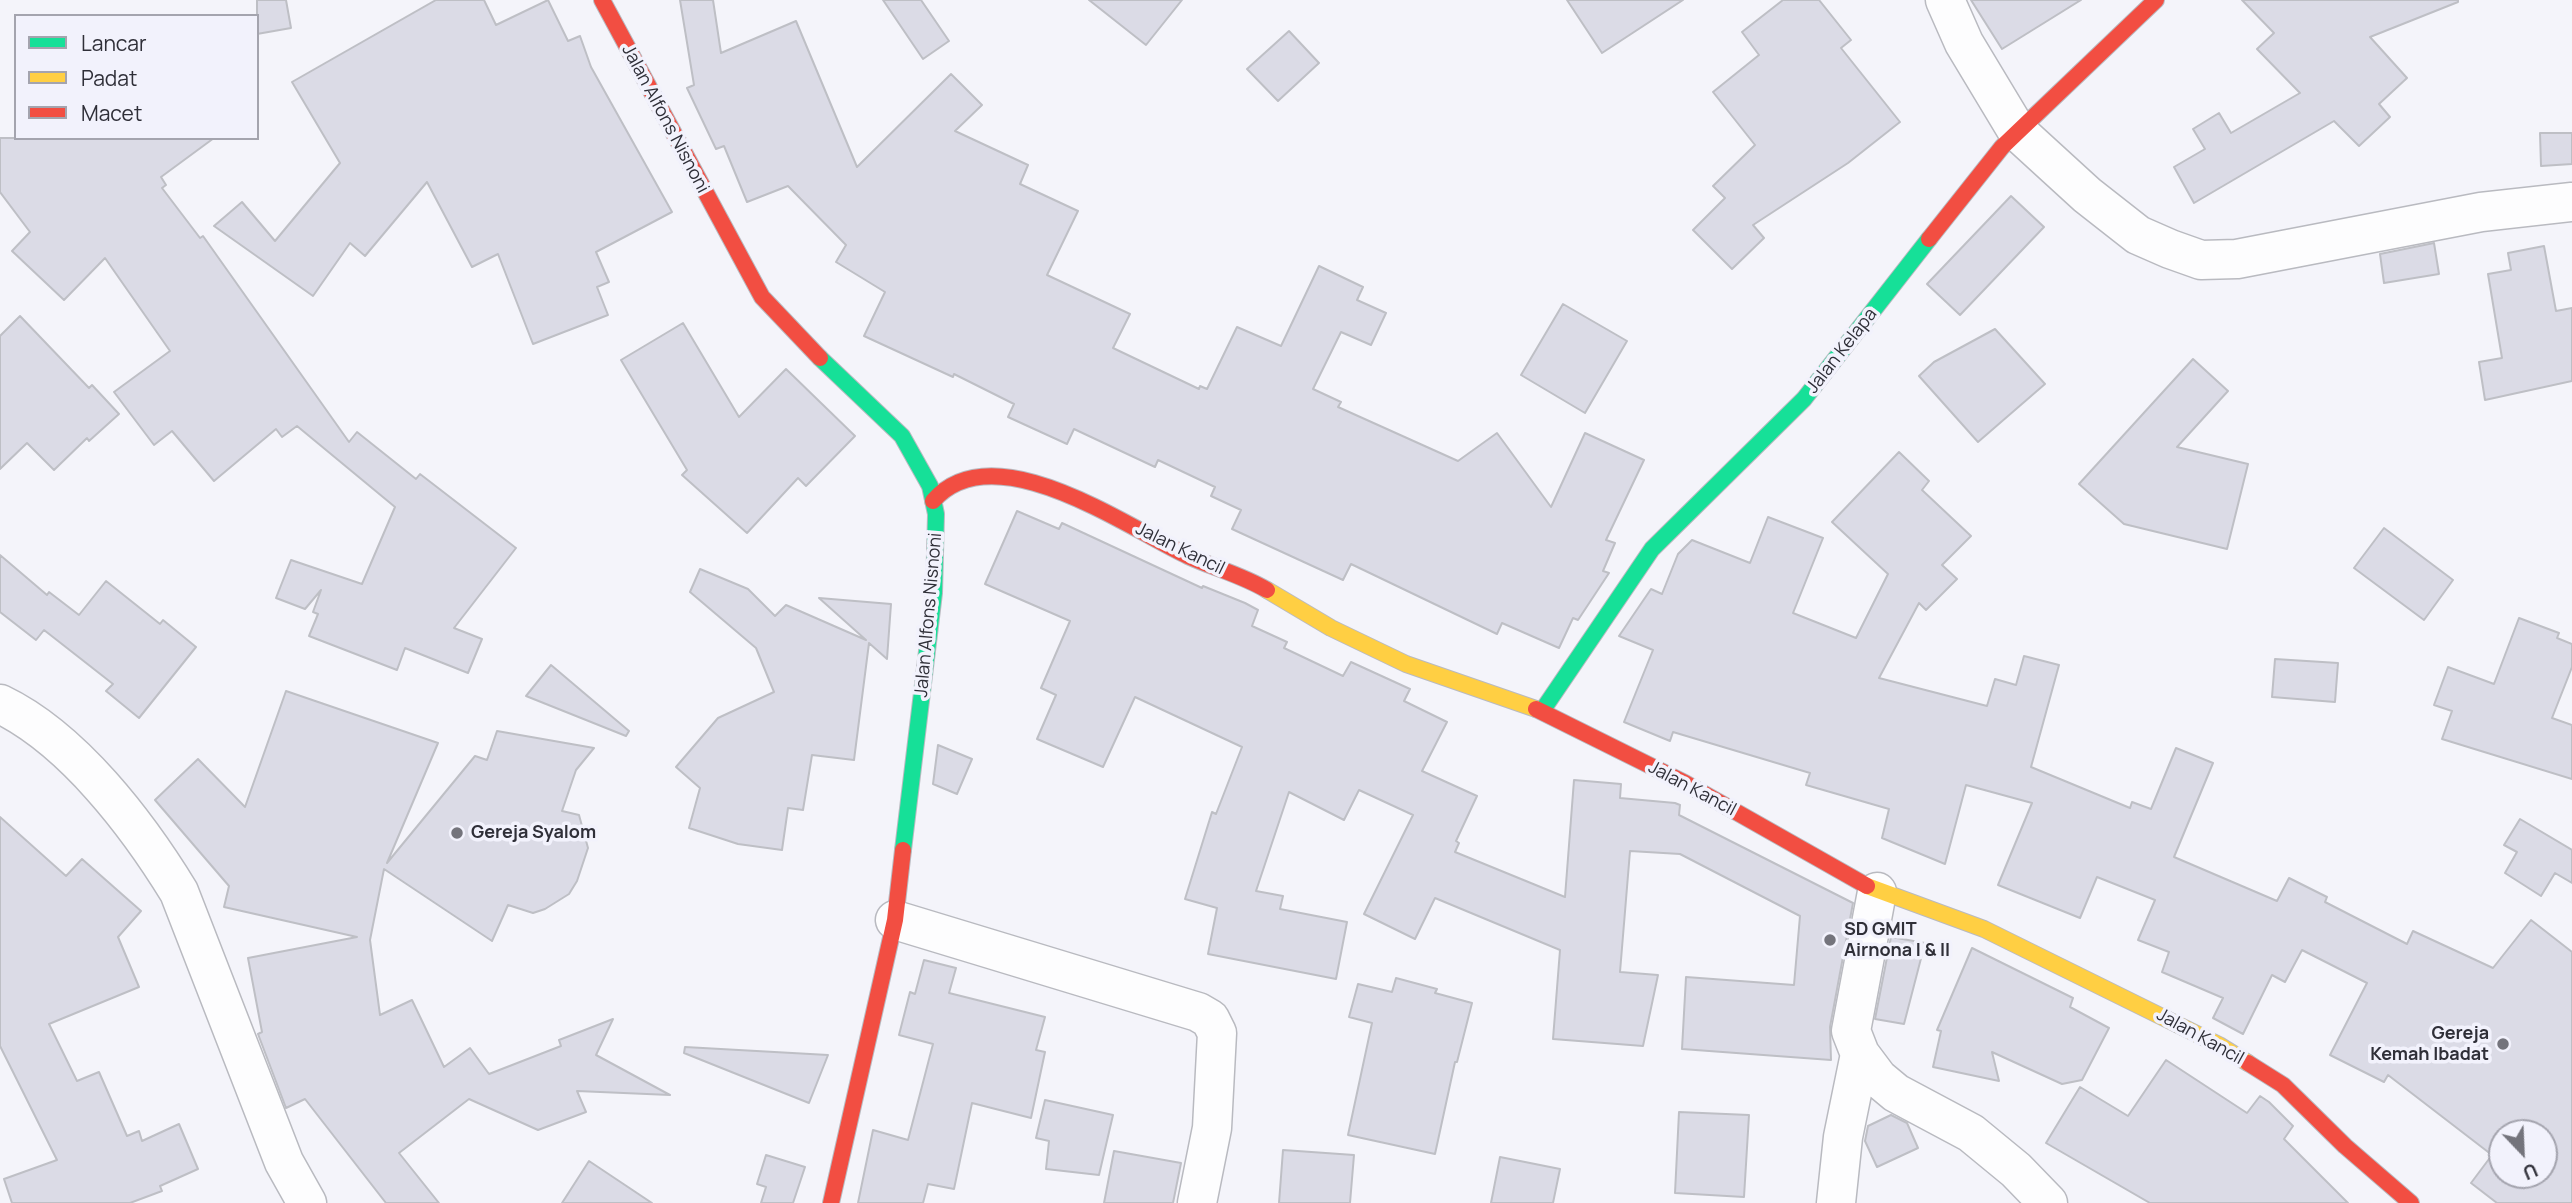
<!DOCTYPE html>
<style>
body{margin:0}
#map{position:relative;width:2572px;height:1203px;overflow:hidden;background:#f4f4fa;font-family:Manrope,sans-serif}
canvas{display:block}
.legend{position:absolute;left:14px;top:14px;width:245px;height:126px;box-sizing:border-box;background:#f2f2fc;border:2px solid #a4a4ae;margin:0;padding:9px 12px;list-style:none;font-size:21px;color:#2f2f38}
.legend li{display:flex;align-items:center;gap:14px;height:35px}
.legend b{width:35px;border:2px solid #a4a4ae}
.north{position:absolute;left:2488px;top:1119px;width:70px;height:70px;box-sizing:border-box;background:#f2f2fc;border:2px solid #a4a4ae;border-radius:50%;rotate:157deg;font-size:19px;font-weight:700;line-height:28px;text-align:center;color:#2f2f38}
.north::after{content:'';display:block;margin:auto;width:24px;height:32px;background:#74747c;clip-path:polygon(50% 0,100% 100%,50% 72%,0 100%)}
</style>
<div id="map">
<canvas width="2572" height="1203"></canvas>
<ul class="legend">
<li><b style="height:9px;background:#16e098"></b>Lancar</li>
<li><b style="height:9px;background:#ffcf43"></b>Padat</li>
<li><b style="height:9px;background:#f24e42"></b>Macet</li>
</ul>
<div class="north">U</div>
</div>
<script>
const ctx = document.querySelector('canvas').getContext('2d');
ctx.lineJoin = 'round';
function fill(path, color) {
  ctx.fillStyle = color;
  ctx.fill(path, 'evenodd');
}
function strokePath(path, color, width, dash) {
  ctx.strokeStyle = color;
  ctx.lineWidth = width;
  ctx.lineCap = dash ? 'butt' : 'round';
  ctx.setLineDash(dash || []);
  ctx.stroke(path);
}
function label(font, color, halo, rows, align = 'center') {
  ctx.font = font + ' Manrope,sans-serif';
  ctx.lineWidth = 7;
  ctx.setLineDash([]);
  ctx.textBaseline = 'middle';
  ctx.strokeStyle = halo;
  ctx.fillStyle = color;
  for (const [text, x, y, turn = 0] of rows) {
    ctx.save();
    ctx.translate(x, y);
    ctx.rotate((+turn || 0) * Math.PI / 180);
    ctx.textAlign = isNaN(turn) ? turn : align;
    if (halo) ctx.strokeText(text, 0, 0);
    ctx.fillText(text, 0, 0);
    ctx.restore();
  }
}
const building = new Path2D(`
 M257,0H286L291,28L257,34Z
 M436,0H484L496,25L548,0L568,41L580,36L591,67L672,212L596,252L609,282L597,287L608,315L533,344L498,254L472,267L427,182L365,256L350,243L313,296L214,226L242,202L275,241L340,163L292,82Z
 M680,0H713L721,53L796,21L857,167L951,74L982,105L955,131L1028,165L1020,184L1078,211L1047,275L1130,314L1113,348L1199,389L1200,386L1207,389L1237,327L1281,346L1319,266L1363,287L1357,300L1386,313L1371,345L1341,332L1313,389L1341,402L1338,407L1458,461L1497,433L1551,507L1585,433L1644,460L1606,540L1615,543L1603,571L1609,573L1578,620L1573,618L1559,648L1502,623L1497,634L1351,564L1343,580L1232,529L1241,510L1211,496L1215,487L1158,460L1155,467L1074,429L1067,444L1008,417L1014,404L954,374L953,377L864,336L885,292L836,262L846,245L788,186L747,202L724,146L716,149L687,88L694,85Z
 M883,0H921L949,41L923,59Z
 M1089,0H1182L1146,45Z
 M1567,0H1683L1602,53Z
 M1783,0H1819L1851,40L1841,48L1900,122L1848,163L1753,225L1764,238L1732,269L1693,230L1725,198L1713,186L1755,145L1713,92L1759,55L1742,32Z
 M1971,0H2081L2002,49Z
 M2242,0H2458V2L2370,37L2407,78L2379,104L2390,117L2359,146L2334,121L2194,203L2174,167L2205,149L2193,129L2219,113L2231,133L2300,93L2257,49L2274,33Z
 M1289,31L1319,63L1278,101L1247,69Z
 M2540,133H2572V164L2541,166Z
 M0,138H214L161,177L166,185L162,188L200,238L203,236L349,442L357,432L416,479L420,474L516,548L454,628L482,639L468,673L405,648L397,670L309,636L318,614L313,612L321,590L305,609L276,598L291,560L362,584L395,507L297,426L282,437L276,429L214,481L172,431L154,445L114,392L170,351L105,258L64,300L12,251L30,232L0,192Z
 M2011,196L2044,227L1960,315L1927,284Z
 M2434,243L2439,274L2384,283L2380,254Z
 M2544,246L2556,311L2572,308V381L2485,400L2479,362L2502,358L2488,274L2511,270L2508,253Z
 M1563,304L1627,341L1585,413L1521,375Z
 M20,316L89,388L92,385L119,414L89,441L87,438L54,470L27,443L0,469V336Z
 M683,323L739,417L786,369L855,436L806,486L798,478L747,533L682,475L687,470L621,360Z
 M1995,329L2045,384L1978,442L1919,376L1934,362Z
 M2193,359L2228,391L2177,447L2248,464L2227,549L2124,524L2079,484Z
 M1899,452L1929,481L1922,490L1971,536L1942,565L1957,579L1926,610L1919,603L1879,678L1987,706L1995,679L2016,685L2024,656L2059,665L2031,767L2130,808L2132,802L2151,809L2176,748L2213,763L2174,857L2277,901L2289,878L2327,897L2325,902L2407,944L2413,931L2493,968L2531,920L2572,952V1203H2497L2471,1183L2492,1155L2388,1075L2384,1082L2330,1055L2367,983L2302,950L2285,982L2272,975L2243,1034L2213,1018L2223,998L2162,972L2169,952L2138,940L2155,900L2097,877L2080,918L1998,885L2032,803L1966,785L1945,864L1882,838L1889,809L1806,785L1810,773L1673,732L1670,741L1624,722L1653,650L1619,636L1651,589L1662,594L1678,554L1692,540L1750,563L1768,517L1823,538L1793,613L1856,638L1888,574L1832,522ZM2502,1133H2544V1175H2502Z
 M1017,511L1059,529L1062,523L1202,588L1203,586L1245,603L1258,610L1252,626L1287,642L1284,648L1343,676L1351,662L1410,689L1404,701L1447,722L1422,771L1477,796L1456,841L1459,843L1455,852L1565,897L1574,780L1621,784L1620,798L1675,803L1680,805L1679,815L1853,903L1830,1027L1831,1060L1682,1049L1686,977L1794,985L1800,916L1680,854L1630,851L1620,972L1658,975L1643,1046L1553,1039L1560,950L1435,898L1415,939L1364,914L1413,815L1359,790L1344,820L1289,792L1256,891L1283,896L1280,909L1347,922L1336,979L1208,954L1217,908L1185,899L1212,812L1216,814L1242,747L1135,697L1103,767L1037,739L1056,695L1041,688L1070,621L985,584Z
 M2384,528L2453,580L2424,620L2354,568Z
 M0,555L47,595L49,592L79,615L106,581L160,624L163,620L196,647L139,718L106,691L113,684L44,630L36,640L0,612Z
 M700,569L748,589L775,616L786,605L866,640L819,598L891,604L887,659L869,643L854,760L812,755L803,810L788,808L782,850L738,844L689,828L700,788L676,767L718,718L774,692L756,648L690,592Z
 M2519,618L2559,633L2557,638L2572,644V667L2552,718L2572,725V779L2442,739L2452,711L2434,705L2448,667L2494,684Z
 M2275,659L2338,663L2335,702L2272,697Z
 M551,665L629,731L626,736L526,696Z
 M286,691L438,743L387,863L475,756L487,760L497,731L594,748L576,770L562,811L579,815L588,848L577,881L569,894L545,909L533,913L508,905L492,941L384,869L370,940L380,1015L412,1000L444,1067L470,1048L489,1074L561,1046L559,1040L613,1019L596,1055L670,1095L577,1091L586,1112L538,1130L469,1099L399,1153L439,1203H386L305,1099L286,1108L258,1034L262,1032L248,958L357,937L224,907L229,886L155,800L198,759L245,807Z
 M938,745L972,759L957,794L933,784Z
 M0,817L66,876L82,859L141,911L118,937L139,987L49,1024L77,1081L99,1072L127,1136L139,1131L142,1141L179,1124L198,1169L160,1186L162,1191L130,1203H12L4,1179L57,1160L0,1046Z
 M2520,819L2572,850V883L2555,873L2541,896L2505,873L2517,852L2504,845Z
 M1891,937L1925,943L1904,1024L1875,1019Z
 M1972,948L2073,998L2070,1007L2109,1028L2082,1080L2062,1084L1992,1052L1999,1081L1933,1067L1941,1031L1937,1030Z
 M924,960L956,968L949,993L1045,1017L1036,1050L1045,1052L1031,1118L972,1103L954,1189L928,1184L923,1203H858L873,1130L908,1140L933,1044L899,1035L910,992L915,994Z
 M1396,978L1437,989L1435,993L1472,1003L1457,1062H1455L1435,1154L1348,1135L1372,1023L1349,1017L1358,984L1392,992Z
 M685,1047L828,1055L809,1103L684,1053Z
 M2166,1060L2247,1113L2260,1096L2269,1102L2293,1126L2284,1139L2348,1203H2150L2046,1143L2080,1087L2128,1116Z
 M1045,1100L1113,1115L1099,1175L1046,1169L1049,1141L1036,1138Z
 M1679,1112L1749,1115L1744,1197L1675,1193Z
 M1891,1115L1907,1123L1918,1148L1877,1167L1865,1141L1868,1126Z
 M1283,1150L1354,1155L1350,1203H1279Z
 M1114,1151L1181,1163L1173,1203H1104Z
 M766,1155L805,1167L793,1203H761L766,1187L757,1184Z
 M1500,1157L1560,1169L1553,1203H1491Z
 M589,1161L652,1203H562Z`);
fill(building, '#dbdbe6');
strokePath(building, '#bebfc5', 2);
const street = new Path2D(`
 M1945,0L1964,43L2017,131L2087,195L2138,235L2170,249L2201,260L2237,259L2481,212L2572,202
 M0,704C73,739 138,825 179,892L284,1162L307,1203
 M1877,892L1851,1031L1860,1054L1878,1078L1896,1093L1971,1133L2016,1170L2048,1203
 M895,920L1198,1012L1210,1019L1217,1033L1212,1128L1197,1203
 M1836,1203L1843,1137L1860,1054`);
const fast = new Path2D(`
 M820,358L902,436L930,486L936,514L934,593L903,850
 M1542,711L1652,549L1804,399L1929,239`);
const slow = new Path2D(`
 M1267,590L1331,628L1406,664L1536,709
 M1867,886L1984,929L2219,1045L2248,1063`);
const jam = new Path2D(`
 M602,0L762,297L820,358
 M1929,239L2002,147L2156,0
 M933,501C993,432 1125,526 1188,556C1214,568 1242,575 1267,590
 M1536,709L1685,783L1867,886
 M2248,1063L2283,1085L2345,1146L2411,1203
 M831,1203L895,920L903,850`);
strokePath(street, '#b9bac0', 41);
strokePath(fast, '#b9bac0', 18);
strokePath(slow, '#b9bac0', 18);
strokePath(jam, '#b9bac0', 18);
strokePath(street, '#fdfdfe', 38);
strokePath(fast, '#16e098', 16);
strokePath(slow, '#ffcf43', 16);
strokePath(jam, '#f24e42', 16);
for (const [x, y, r, color] of [
 [457,833,7,"#74747c"],
 [1830,940,7,"#74747c"],
 [2503,1044,7,"#74747c"]
]) {
  const dot = new Path2D();
  dot.arc(x, y, r, 0, 2 * Math.PI);
  ctx.fillStyle = color;
  ctx.fill(dot);
  strokePath(dot, '#f2f2fc', 2.5);
}
label('18px', '#2f2f38', '#f2f2fc', [
 ["Jalan Alfons Nisnoni",665,119,62],
 ["Jalan Kelapa",1842,351,-52],
 ["Jalan Kancil",1180,549,26],
 ["Jalan Alfons Nisnoni",929,615,-85],
 ["Jalan Kancil",1692,789,28],
 ["Jalan Kancil",2200,1037,29]
]);
label('bold 18px', '#2f2f38', '#f2f2fc', [
 ["Gereja Syalom",471,833],
 ["SD GMIT",1844,930],
 ["Airnona I & II",1844,951],
 ["Gereja",2489,1034,"right"],
 ["Kemah Ibadat",2489,1055,"right"]
], 'left');
</script>
